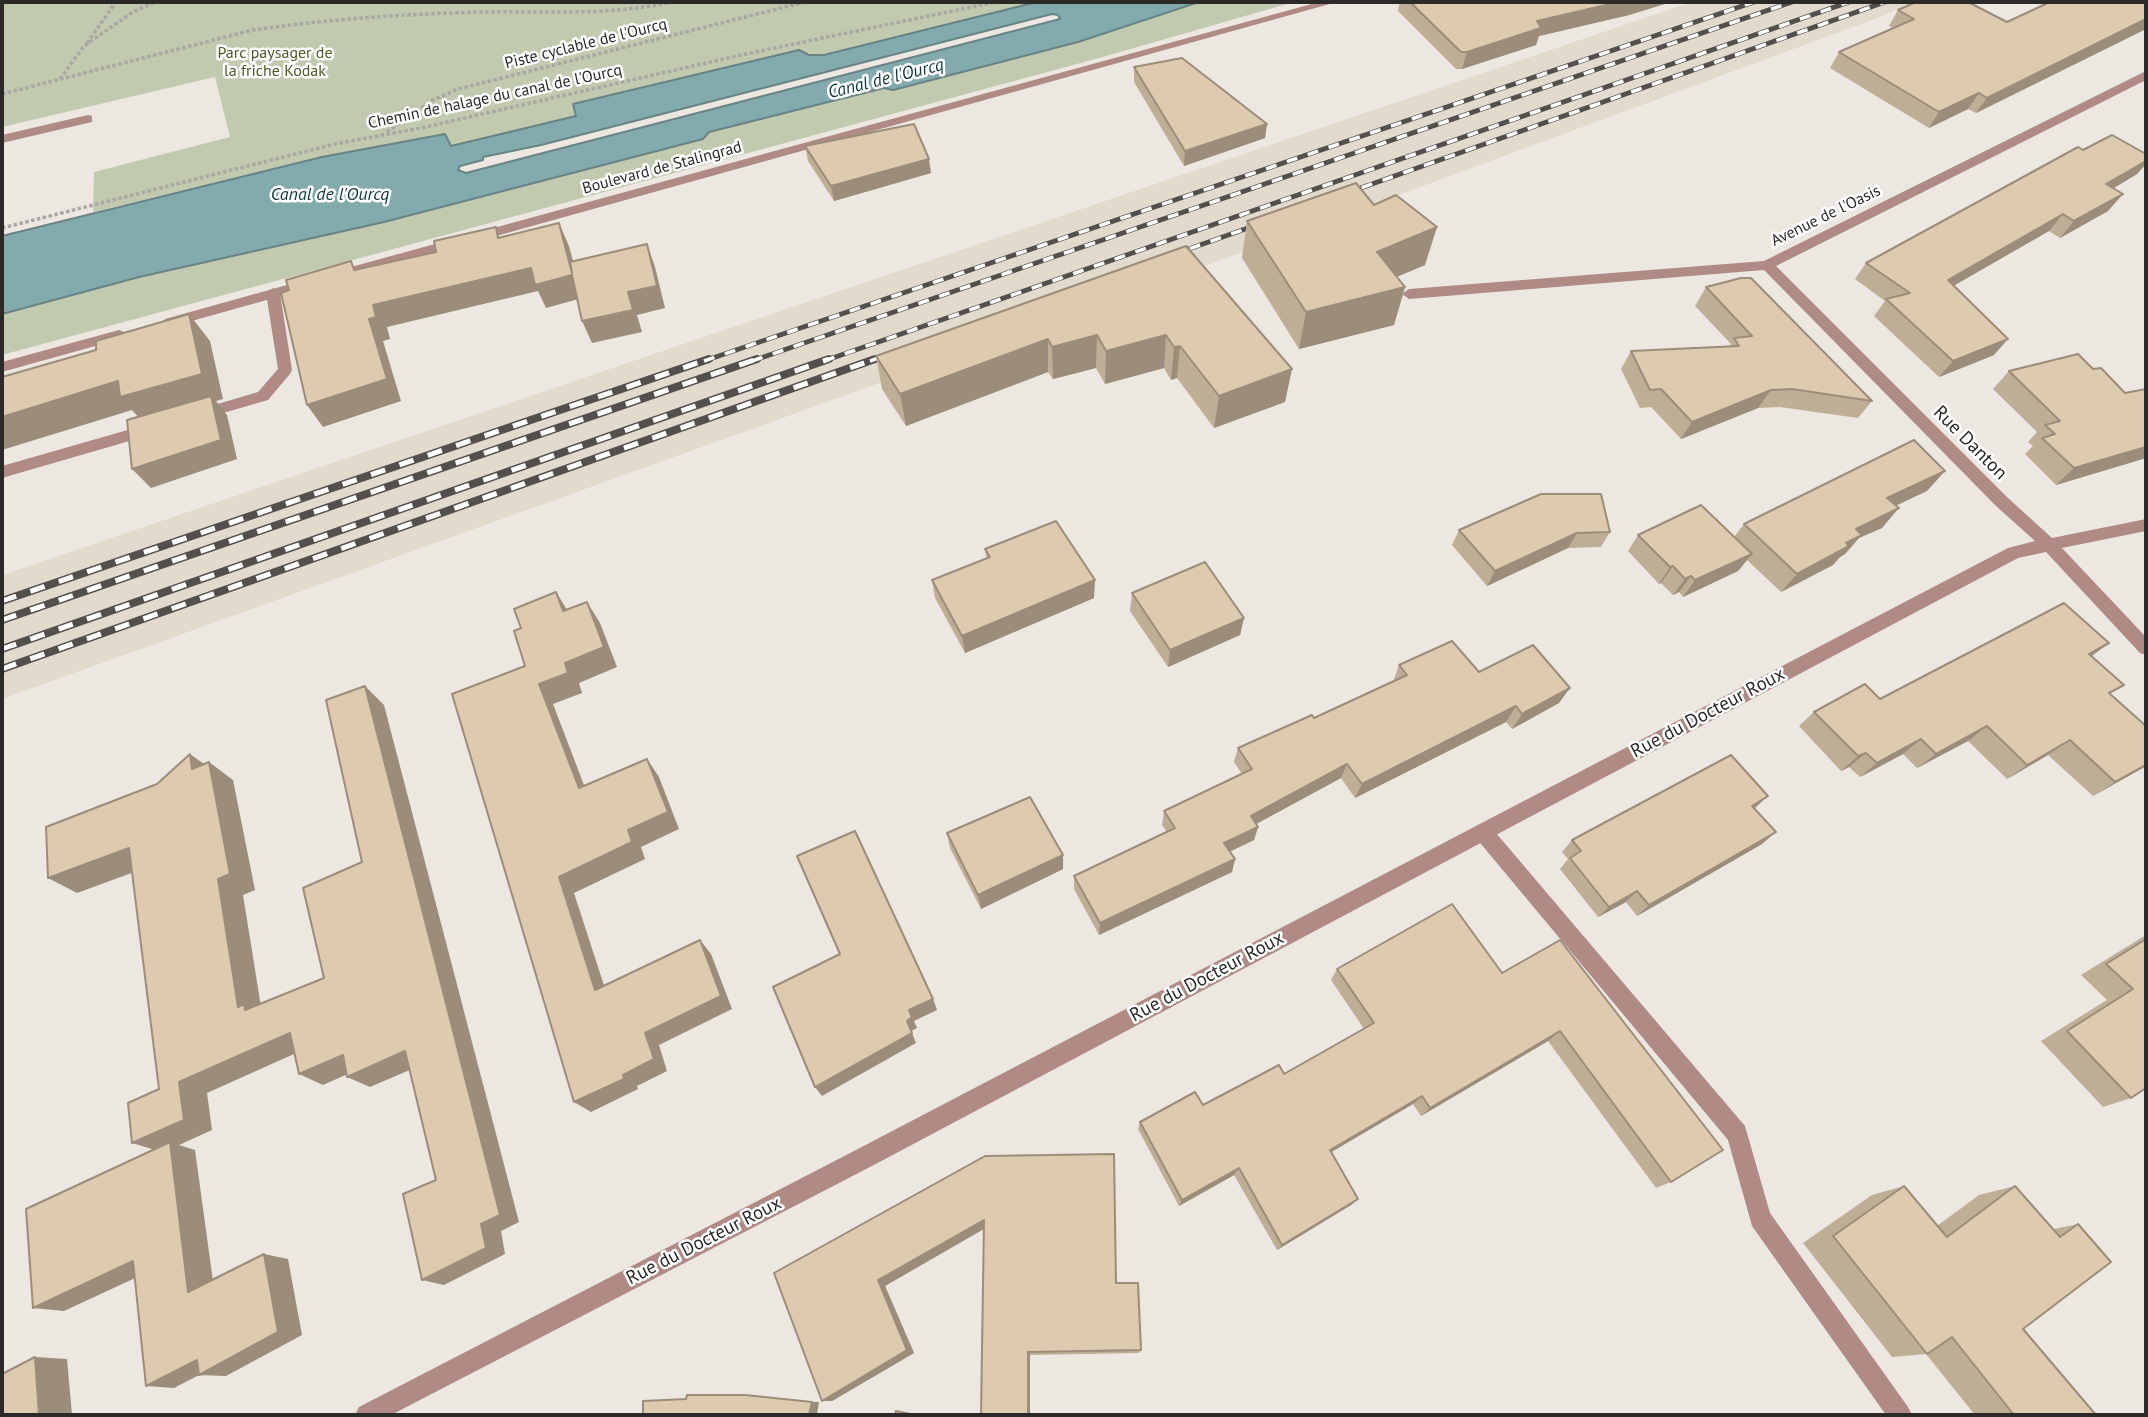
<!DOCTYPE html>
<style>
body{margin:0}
#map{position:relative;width:2148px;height:1417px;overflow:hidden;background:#ece7e1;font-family:"PT Sans",sans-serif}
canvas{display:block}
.frame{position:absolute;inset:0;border:4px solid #2c2a28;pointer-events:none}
</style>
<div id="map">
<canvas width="2148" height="1417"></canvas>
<div class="frame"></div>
</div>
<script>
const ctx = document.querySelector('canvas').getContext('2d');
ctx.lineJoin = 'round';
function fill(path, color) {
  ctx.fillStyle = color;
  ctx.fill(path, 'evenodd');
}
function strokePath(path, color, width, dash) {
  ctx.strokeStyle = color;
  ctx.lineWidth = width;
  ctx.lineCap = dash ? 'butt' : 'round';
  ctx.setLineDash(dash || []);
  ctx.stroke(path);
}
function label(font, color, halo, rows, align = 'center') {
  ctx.font = font + ' "PT Sans",sans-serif';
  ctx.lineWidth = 5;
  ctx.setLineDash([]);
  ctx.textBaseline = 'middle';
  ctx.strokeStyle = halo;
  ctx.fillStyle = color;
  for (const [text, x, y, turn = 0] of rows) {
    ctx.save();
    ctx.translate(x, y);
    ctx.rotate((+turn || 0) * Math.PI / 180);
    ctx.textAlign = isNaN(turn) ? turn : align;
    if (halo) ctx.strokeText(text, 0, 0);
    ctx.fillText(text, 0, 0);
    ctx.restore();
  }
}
fill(new Path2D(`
 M1692,2H1914L1880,17L1285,237L2,699V575Z`), '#e3dace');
fill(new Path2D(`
 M2,2H1037L824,55L803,53L573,105L576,116L450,146L445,134L322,157L93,212L94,172L230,137L215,77L2,127Z
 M1199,2H1294L1099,58L2,355V314L139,277L384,222L703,139L709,132L884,88L894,89L1078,42Z`), '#c1c9af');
const water = new Path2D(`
 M1037,2H1199L1078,42L893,90L884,88L709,132L703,139L384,222L139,277L2,314V236L322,157L445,134L451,146L576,116L573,104L799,50L809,55H824ZM1052,14L1058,15L1060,19L466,173L458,170L460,166L483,160V157L541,145Z`);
fill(water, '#83abad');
strokePath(water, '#698485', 2);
strokePath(new Path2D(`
 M87,43L116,2
 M60,79L84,46L133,12L155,2
 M2,94L253,30C329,19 405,14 481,12C545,11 609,16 672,2
 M387,132L433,100L458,89L805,2
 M2,228L335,144L421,128L741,55L996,2`), '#aaa6a2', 3.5, [3.5, 2.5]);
fill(new Path2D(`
 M273,288L280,293L292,370L290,374L268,400L199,420L194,419L192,415L194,411L258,392L278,369L266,293Z
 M152,423L157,425L160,429L157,433L2,478V466Z
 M1483,824L1490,826L1745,1126L1770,1213L1908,1407L1912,1415H1886L1752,1226L1728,1140L1476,838L1474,832L1476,826Z`), '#b08b86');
fill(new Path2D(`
 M1319,2H1337L356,275L349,270L351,267Z
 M2146,71V80L1776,266L2008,498L2052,538L2146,519V531L2062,548L2146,637V655L2140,653L2046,552L2018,558L870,1167L391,1415H355L359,1407L854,1151L2008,548L2035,541L1996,506L1764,270L1409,299L1402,294L1409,289L1764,261Z
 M88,115L92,116V122L2,143V135Z
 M312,278L317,280V286L170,327L163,322L165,319Z
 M119,330L124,332V338L2,372V362Z`), '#b08b86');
const railFar1 = new Path2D(`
 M1341,195L1885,2
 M1169,256L1265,222
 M704,361L1754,2
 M752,361L1792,2
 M824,361L1849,2
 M870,361L895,352`);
const rail = new Path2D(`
 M2,601L709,359
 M2,620L757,359
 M2,649L829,359
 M2,669L875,359`);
strokePath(railFar1, '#524f4d', 5);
strokePath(rail, '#524f4d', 8);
strokePath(railFar1, '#fff', 3.5, [11]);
strokePath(rail, '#fff', 5, [15]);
fill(new Path2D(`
 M1400,2H1671L1629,15L1539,36L1536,45L1462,69H1456L1398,11Z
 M2146,2V29L1976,113L1968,109L1929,128L1830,68L1839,52L1894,28L1889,26L1898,10L2007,22Z
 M1134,67L1267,124L1265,138L1184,166L1134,82Z
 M805,146L931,173L834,201L808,161Z
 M2083,150L2137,174L2114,188L2123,194L2108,211L2060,238L2049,231L1954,285L1994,355L1939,377L1874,316L1885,301L1855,279L1866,263Z
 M1374,205L1425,265L1397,277L1405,287L1394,325L1299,349L1242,258L1247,221Z
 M1186,246L1285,402L1214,428L1177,378L1171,380L1164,368L1105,384L1096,368L1053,379L1048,372L906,426L882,389L876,356Z
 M1706,287L1872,401L1858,418L1780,407L1758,408L1681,439L1651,407L1640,408L1621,369L1631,351L1729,346L1731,344L1695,306Z
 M2009,371L2146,458L2056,485L2025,454L2033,446L2028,442L2037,432L1993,389Z
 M1927,491L1896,506L1882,528L1859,538L1845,554L1840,557L1833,565L1781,592L1747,560L1738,571L1683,597L1679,592L1673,595L1661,583L1659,584L1628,551L1638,535L1734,537L1744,524Z
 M1459,530L1610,532L1601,547L1568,548L1487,586L1452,545Z
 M985,549L1094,598L965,653L935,598L932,580L986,558Z
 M1132,593L1244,618L1240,635L1168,667L1130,611Z
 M2109,643L2091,656L2146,766L2093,796L2048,755L2007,779L1968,741L1917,768L1903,754L1860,777L1849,767L1841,771L1799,726L1814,712L1880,699Z
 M1399,665L1479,672L1559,703L1512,729L1506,722L1355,798L1341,778L1256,824L1258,827L1254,840L1230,851L1235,859L1232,872L1099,935L1074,889V876L1167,832L1162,825L1164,811L1242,774L1234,762L1238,748L1314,718L1393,682Z
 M1755,808L1762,844L1637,916L1626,902L1598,917L1560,869L1568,859L1562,852L1572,840Z
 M947,833L1063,855V869L981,909L950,848Z
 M2146,935V1088L2131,1098L2103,1107L2041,1041L2107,1000L2081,975Z
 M1560,940L1671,1182L1656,1188L1548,1041L1421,1116L1413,1104L1331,1152L1358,1199L1351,1205L1277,1250L1234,1175L1179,1206L1138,1129L1140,1122L1203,1105L1284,1074L1364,1029L1331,980L1337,969L1502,973Z
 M985,1156L1116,1283L1141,1350L1139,1353L1030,1355V1415L984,1229L885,1286L914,1353L832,1401H822L774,1273Z
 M1904,1186L1937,1226L1979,1195L2015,1186L2054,1229L2078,1224L2023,1329L2096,1415H1975L1926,1354L1892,1357L1803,1243L1872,1195Z`), '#bfae96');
fill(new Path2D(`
 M1619,2H1671L1629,15L1539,36L1536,45L1462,69L1467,52L1537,21Z
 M2146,19V29L1976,113L1987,98Z
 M1979,93L1968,109L1929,128L1939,112Z
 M1267,124L1265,138L1184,166L1185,151Z
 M929,159L931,173L834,201L831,186Z
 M2146,161V164L2137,174L2092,201L2106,184Z
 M2123,194L2108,211L2060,238L2074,221Z
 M2063,214L2049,231L1936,296L1948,280Z
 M559,223L569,246L582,295L572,273Z
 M1437,227L1425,265L1367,289L1377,252Z
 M647,244L655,267L665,308L637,315L642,332L592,343L582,321L628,292Z
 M531,268L572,275L582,298L546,308L538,291L387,327L390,339L383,341L401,401L323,427L307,405L369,319L373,305Z
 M1405,287L1394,325L1299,349L1306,312Z
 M189,314L210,341L223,399L216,401L227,415L237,459L151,488L132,469L143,422L132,410L2,450V417Z
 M1097,335L1096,368L1053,379L1052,347Z
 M1166,335L1164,368L1105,384L1106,351Z
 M1048,339V372L906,426L900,394Z
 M2008,339L1994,355L1939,377L1953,361Z
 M1180,346L1177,378L1171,380L1174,347Z
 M1292,369L1285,402L1214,428L1219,396Z
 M1771,390L1758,408L1681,439L1692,422Z
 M2146,447V458L2056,485L2074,468Z
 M1945,471L1927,491L1870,517L1887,498Z
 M1899,508L1882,528L1859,538L1845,554L1840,557L1833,565L1781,592L1797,574L1856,529Z
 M1577,533L1568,548L1487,586L1495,571Z
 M1752,554L1738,571L1683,597L1695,580Z
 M1673,566L1661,583L1659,584L1670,567Z
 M1691,576L1679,592L1673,595L1685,579Z
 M1095,580L1094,598L965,653L962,636Z
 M556,592L569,613L563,611Z
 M587,602L600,623L617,667L579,683L582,693L553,704L592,806L579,788L539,684L565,663Z
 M1244,618L1240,635L1168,667L1170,650Z
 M2109,643L2088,659L2089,654Z
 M365,686L384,705L519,1222L501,1231L505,1254L444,1285L422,1280L486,1248Z
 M1570,688L1559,703L1512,729L1522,714Z
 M1516,706L1506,722L1355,798L1362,784Z
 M1987,726L1968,741L1917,768L1936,754Z
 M1921,739L1903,754L1860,777L1877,763Z
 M2070,740L2048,755L2007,779L2027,765Z
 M1866,753L1849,767L1841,771L1858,756Z
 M190,754L211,769L209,762L233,780L255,890L243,895L262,1013L270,1023L238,1007Z
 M647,759L659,777L679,829L641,847L645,859L574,893L610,1004L595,990L559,877Z
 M1347,764L1341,778L1247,829L1251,816Z
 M2146,765V766L2093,796L2115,782Z
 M1768,796L1755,808L1752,806Z
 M1258,827L1254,840L1221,856L1224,843Z
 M1776,832L1762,844L1637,916L1649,905Z
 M129,848L156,864L77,893L48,878Z
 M1063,855V869L981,909L978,895Z
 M1235,859L1232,872L1099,935L1100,923Z
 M1637,891L1626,902L1598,917L1609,907Z
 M700,940L711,954L732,1009L659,1045L667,1071L637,1086L638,1089L591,1112L574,1102L645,1033Z
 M933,999L937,1010L914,1021L917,1028L911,1031L907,1021L909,1010Z
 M1560,1031L1548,1041L1421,1116L1430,1108Z
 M290,1033L314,1045L207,1093L212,1130L179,1145L195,1150L215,1296L188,1292L162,1152L132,1143L179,1082Z
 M912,1033L916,1043L822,1096L815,1087Z
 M405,1051L426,1063L370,1087L347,1077Z
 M343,1055L366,1066L323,1085L299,1074Z
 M1422,1096L1413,1104L1323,1157L1330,1150Z
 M1239,1168L1234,1175L1179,1206L1182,1200Z
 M1358,1199L1351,1205L1277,1250L1282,1245Z
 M984,1220L987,1227L885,1286L914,1353L832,1401H822L878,1280Z
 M264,1254L288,1259L302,1335L226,1376L199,1375L203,1373L174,1388L146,1386Z
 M133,1261L161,1266L64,1311L33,1308Z
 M1028,1352L1030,1355V1415H1028Z
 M35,1357L67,1359L72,1415H39Z
 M812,1402H819L817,1415H809Z`), '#9b8d7a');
const building = new Path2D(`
 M1410,2H1619L1537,21L1541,28L1467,52H1461Z
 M1916,2H1968L2007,22L2050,2H2146V19L1987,98L1979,93L1939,112L1839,52L1914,19L1898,10Z
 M1182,58L1267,124L1185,151L1134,67Z
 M914,124L929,159L831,186L805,146Z
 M2112,135L2146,154V161L2106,184L2123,194L2074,221L2063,214L1948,280L2008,339L1953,361L1886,299L1910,293L1866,263L2078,147L2083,150Z
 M1356,183L1374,205L1396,195L1437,227L1377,252L1405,287L1306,312L1247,221Z
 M559,223L572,273L570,262L647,244L657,286L628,292L633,310L582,321L572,275L535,285L531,268L373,305L376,317L369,319L387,379L307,405L281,293L289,290L286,280L351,261L354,270L436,252L434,241L496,227L498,238Z
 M1186,246L1292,369L1219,396L1180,346L1174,347L1166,335L1106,351L1097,335L1052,347L1048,339L900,394L876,356Z
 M1741,278H1751L1872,401L1792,389L1771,390L1692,422L1661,389L1650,390L1631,351L1739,346L1734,338L1752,336L1706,287Z
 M189,314L202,374L120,397L118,381L2,417V377L96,350V341Z
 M2078,354L2093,369L2101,368L2125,393L2146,389V447L2074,468L2042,438L2055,434L2045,425L2060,421L2009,371Z
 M211,396L221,440L132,469L127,420Z
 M1914,440L1945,471L1887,498L1899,508L1856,529L1862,535L1846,543L1849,546L1797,574L1744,524Z
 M1541,494H1601L1610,532L1577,533L1495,571L1459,530Z
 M1701,505L1752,554L1695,580L1691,576L1685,579L1673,566L1670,567L1638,535Z
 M1056,521L1095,580L962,636L932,580L990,557L985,549Z
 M1205,562L1244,618L1170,650L1132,593Z
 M556,592L563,611L587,602L604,647L565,663L568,673L539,684L579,788L647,759L668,812L628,830L632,842L559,877L595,990L700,940L721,996L645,1033L654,1059L623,1075L624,1079L574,1102L452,694L525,666L514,631L521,628L514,609Z
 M2064,603L2109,643L2089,654L2124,685L2109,693L2146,726V765L2115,782L2070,740L2027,765L1987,726L1936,754L1921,739L1877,763L1866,753L1858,756L1814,712L1865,684L1880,699Z
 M1452,641L1479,672L1533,645L1570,688L1522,714L1516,706L1362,784L1347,764L1251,816L1258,827L1224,843L1235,859L1100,923L1074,876L1175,828L1164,811L1252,769L1238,748L1312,715L1314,718L1407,675L1399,665Z
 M365,686L500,1215L481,1224L486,1248L422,1280L403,1194L436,1180L405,1051L347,1077L343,1055L299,1074L290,1033L179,1082L184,1120L132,1143L128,1103L159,1089L129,848L48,878L46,827L157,784L190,754L192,769L209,762L230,874L218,879L238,1007L244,1004L245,1010L324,978L303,888L362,862L326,700Z
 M1731,755L1768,796L1752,806L1776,832L1649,905L1637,891L1609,907L1570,858L1581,851L1572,840Z
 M1030,797L1063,855L978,895L947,833Z
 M855,831L933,999L909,1010L912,1017L907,1021L912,1033L815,1087L773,987L840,954L797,856Z
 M1452,904L1502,973L1560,940L1723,1150L1671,1182L1560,1031L1430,1108L1422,1096L1330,1150L1358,1199L1282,1245L1239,1168L1182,1200L1140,1122L1195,1092L1203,1105L1279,1065L1284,1074L1374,1023L1337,969Z
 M2146,939V1088L2131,1098L2067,1031L2133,989L2106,964Z
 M170,1142L188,1292L264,1254L278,1332L199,1375L197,1360L146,1386L133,1261L33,1308L26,1209Z
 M1114,1154L1116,1283H1138L1141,1350L1028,1352V1415H981L984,1220L878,1280L907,1350L822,1401L774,1273L985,1156Z
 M1904,1186L1947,1237L2015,1186L2060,1237L2078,1224L2111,1262L2023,1329L2096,1415H2014L1952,1337L1927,1354L1833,1236Z
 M35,1357L39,1415H2V1374Z
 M687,1395H745L812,1402L809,1415H643V1401L686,1399Z
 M896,1411L915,1415H895Z`);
fill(building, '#decaaf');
strokePath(building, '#9b8d7a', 2);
label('16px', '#2c2a28', '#fff', [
 ["Piste cyclable de l'Ourcq",586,44,-14],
 ["Chemin de halage du canal de l'Ourcq",495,97,-12],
 ["Boulevard de Stalingrad",662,168,-15],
 ["Avenue de l'Oasis",1826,216,-26]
]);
label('16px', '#4c5928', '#fff', [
 ["Parc paysager de",275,53],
 ["la friche Kodak",275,71]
]);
label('italic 18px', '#11393b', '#fff', [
 ["Canal de l'Ourcq",886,79,-14],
 ["Canal de l'Ourcq",330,195]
]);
label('19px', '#2c2a28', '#fff', [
 ["Rue Danton",1970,443,45],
 ["Rue du Docteur Roux",1708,713,-28],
 ["Rue du Docteur Roux",1207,977,-28],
 ["Rue du Docteur Roux",704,1241,-27]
]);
</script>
